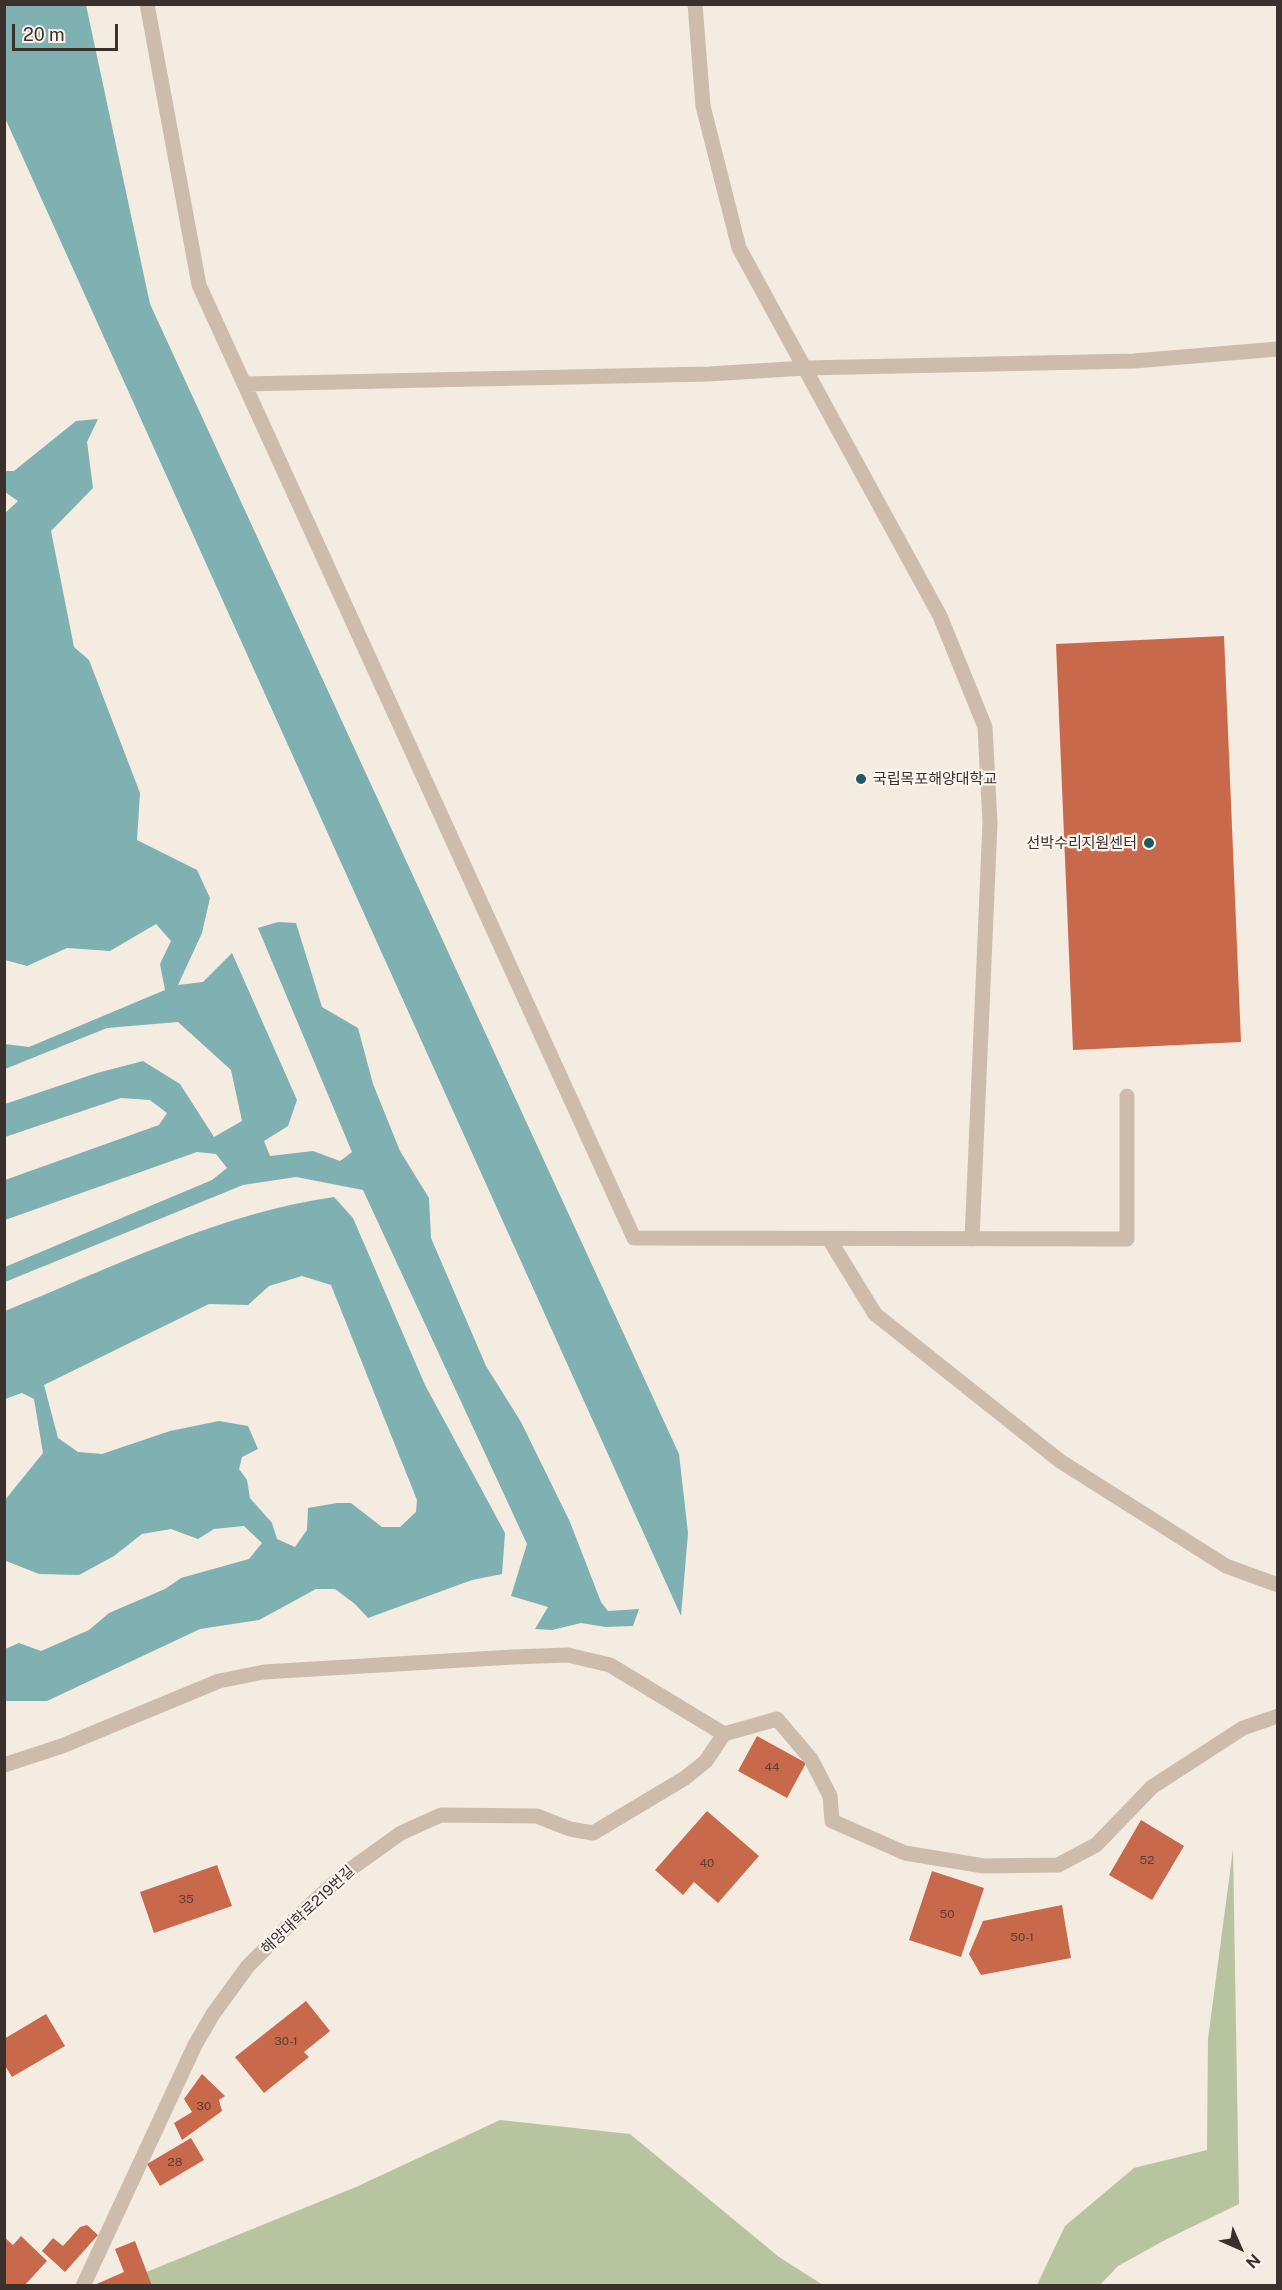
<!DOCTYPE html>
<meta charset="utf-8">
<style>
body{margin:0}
#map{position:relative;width:1282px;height:2290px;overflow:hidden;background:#f4ebe1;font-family:"Public Sans",sans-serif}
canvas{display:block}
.frame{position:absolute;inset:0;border:6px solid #3b302b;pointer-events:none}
.north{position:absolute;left:1210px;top:2218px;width:60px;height:60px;-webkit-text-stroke:4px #fbf5ee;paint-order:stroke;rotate:135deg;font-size:16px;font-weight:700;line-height:24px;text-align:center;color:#3b302b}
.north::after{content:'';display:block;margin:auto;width:21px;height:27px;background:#3b302b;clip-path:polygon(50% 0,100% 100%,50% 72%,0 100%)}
.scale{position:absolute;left:12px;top:24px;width:106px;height:27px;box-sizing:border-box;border:3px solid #3b302b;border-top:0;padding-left:8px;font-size:18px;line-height:21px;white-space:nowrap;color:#3b302b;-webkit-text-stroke:4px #fbf5ee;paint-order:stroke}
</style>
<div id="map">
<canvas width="1282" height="2290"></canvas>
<div class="frame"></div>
<div class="north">N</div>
<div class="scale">20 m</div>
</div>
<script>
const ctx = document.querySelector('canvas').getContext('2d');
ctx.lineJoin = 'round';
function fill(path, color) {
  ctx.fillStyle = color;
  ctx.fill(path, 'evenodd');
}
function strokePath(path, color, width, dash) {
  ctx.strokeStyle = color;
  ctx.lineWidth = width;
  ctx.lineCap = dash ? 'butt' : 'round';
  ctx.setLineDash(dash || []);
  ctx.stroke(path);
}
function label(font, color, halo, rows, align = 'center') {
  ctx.font = font + ' "Public Sans","Noto Sans KR",sans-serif';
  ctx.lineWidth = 4.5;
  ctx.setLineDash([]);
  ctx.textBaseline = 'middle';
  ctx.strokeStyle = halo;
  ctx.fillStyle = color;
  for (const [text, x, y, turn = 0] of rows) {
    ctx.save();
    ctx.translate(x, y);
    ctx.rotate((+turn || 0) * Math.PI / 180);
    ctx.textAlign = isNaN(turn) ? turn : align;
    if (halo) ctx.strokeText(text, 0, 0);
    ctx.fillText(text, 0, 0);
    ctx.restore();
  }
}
fill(new Path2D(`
 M1233,1849L1239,2204L1167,2239L1118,2266L1100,2285H1037L1065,2226L1134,2168L1207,2150L1208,2039Z
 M500,2120L630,2134L779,2257L823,2285L118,2286L139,2275L356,2187Z`), '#b8c4a0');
fill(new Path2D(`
 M4,5H86L150,304L679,1454L688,1533L681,1616L5,118Z
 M98,419L87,442L93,488L51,531L74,647L89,660L140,793L137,840L197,870L210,898L202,933L178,985L203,982L232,953L297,1100L288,1126L264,1141L270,1156L313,1151L340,1161L352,1152L258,928L278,922L296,923L322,1007L358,1028L373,1084L400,1151L429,1198L431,1238L486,1366L521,1422L570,1522L601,1602L608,1611L639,1609L633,1626L606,1627L581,1623L552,1630L535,1629L548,1607L511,1596L527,1544L363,1190L296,1177L243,1185L5,1282V1267L212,1180L227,1168L216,1154L197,1152L5,1220V1180L159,1125L167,1113L150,1100L121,1098L5,1137V1104L97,1073L143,1061L180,1084L214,1137L242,1121L231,1070L178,1022L107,1028L5,1069V1044L29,1047L165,990L160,964L171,941L156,924L110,951L67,948L27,966L5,960L4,514L18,501L5,492V471H14L76,421Z
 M334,1197L353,1218L425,1385L505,1533L502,1574L472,1580L368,1618L355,1604L335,1589H316L259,1620L200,1629L47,1701H5V1649L19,1643L41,1651L89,1630L109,1613L165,1589L181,1578L249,1559L262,1543L244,1526L214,1529L198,1539L171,1529L142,1534L114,1556L79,1575L39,1574L6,1561L5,1500L43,1453L34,1399L22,1393L5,1399V1311C111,1268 220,1213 334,1197ZM302,1276L331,1285L417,1500L416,1512L400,1527H382L351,1503H337L308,1508L307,1530L295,1547L277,1539L272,1523L250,1498L247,1480L239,1469L242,1457L258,1449L248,1426L219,1421L170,1431L102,1454L78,1452L58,1438L44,1385L209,1304L248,1305L269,1286Z`), '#7fb0b2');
fill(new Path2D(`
 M1224,636L1241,1042L1073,1050L1056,644Z
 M757,1736L806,1763L787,1798L738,1771Z
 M707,1811L759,1856L718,1903L694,1882L683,1895L655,1870Z
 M1141,1820L1184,1846L1152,1900L1109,1875Z
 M217,1865L232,1906L154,1933L140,1892Z
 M932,1871L984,1888L961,1957L909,1940Z
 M1062,1905L1071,1958L981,1975L969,1954L983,1921Z
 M306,2001L330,2031L304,2052L309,2057L264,2093L235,2057Z
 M46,2014L65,2046L12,2077L4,2064V2039Z
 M202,2074L225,2096L219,2100L222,2111L182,2140L174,2123L192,2112L184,2099Z
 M191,2138L204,2160L160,2186L147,2164Z
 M87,2225L98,2235L65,2272L42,2251L53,2238L63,2246L80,2227Z
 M21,2236L47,2261L24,2286H4V2237L13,2245Z
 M135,2241L152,2286H92L124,2272L115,2249Z`), '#c8694b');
strokePath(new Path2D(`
 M829,1239L875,1314L1060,1461L1226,1566L1278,1585
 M4,1765L62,1746L219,1681L264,1672L513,1657L568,1655L610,1665L724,1734`), '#cdbbac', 15);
strokePath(new Path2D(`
 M147,4L199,285L634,1238L1127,1239V1096
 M695,4L703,106L739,248L940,616L985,727L990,823L972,1239
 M244,384L709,374L805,368L1134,361L1278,349
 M83,2286L195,2045L213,2014L248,1966L293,1921L345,1873L401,1833L441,1815L537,1816L570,1829L593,1833L685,1778L706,1761L724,1734L777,1719L811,1759L830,1796L832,1821L905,1853L984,1866L1058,1865L1096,1845L1152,1787L1243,1728L1278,1716`), '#cdbbac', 15);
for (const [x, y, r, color] of [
 [861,779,6,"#1f5a5e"],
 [1149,843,6,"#1f5a5e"]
]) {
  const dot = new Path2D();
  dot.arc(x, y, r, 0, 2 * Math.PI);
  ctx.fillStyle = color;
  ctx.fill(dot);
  strokePath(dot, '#fbf5ee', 2);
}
label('12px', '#5e3e33', null, [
 ["44",772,1767],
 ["52",1147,1860],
 ["40",707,1863],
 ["35",186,1899],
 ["50",947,1914],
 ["50-1",1022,1937],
 ["30-1",286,2041],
 ["30",204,2106],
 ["28",175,2162]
]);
label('15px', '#3b302b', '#fbf5ee', [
 ["국립목포해양대학교",873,779],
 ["선박수리지원센터",1137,843,"right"]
], 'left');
label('15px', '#3b302b', '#fbf5ee', [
 ["해양대학로219번길",308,1910,-43]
]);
</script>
